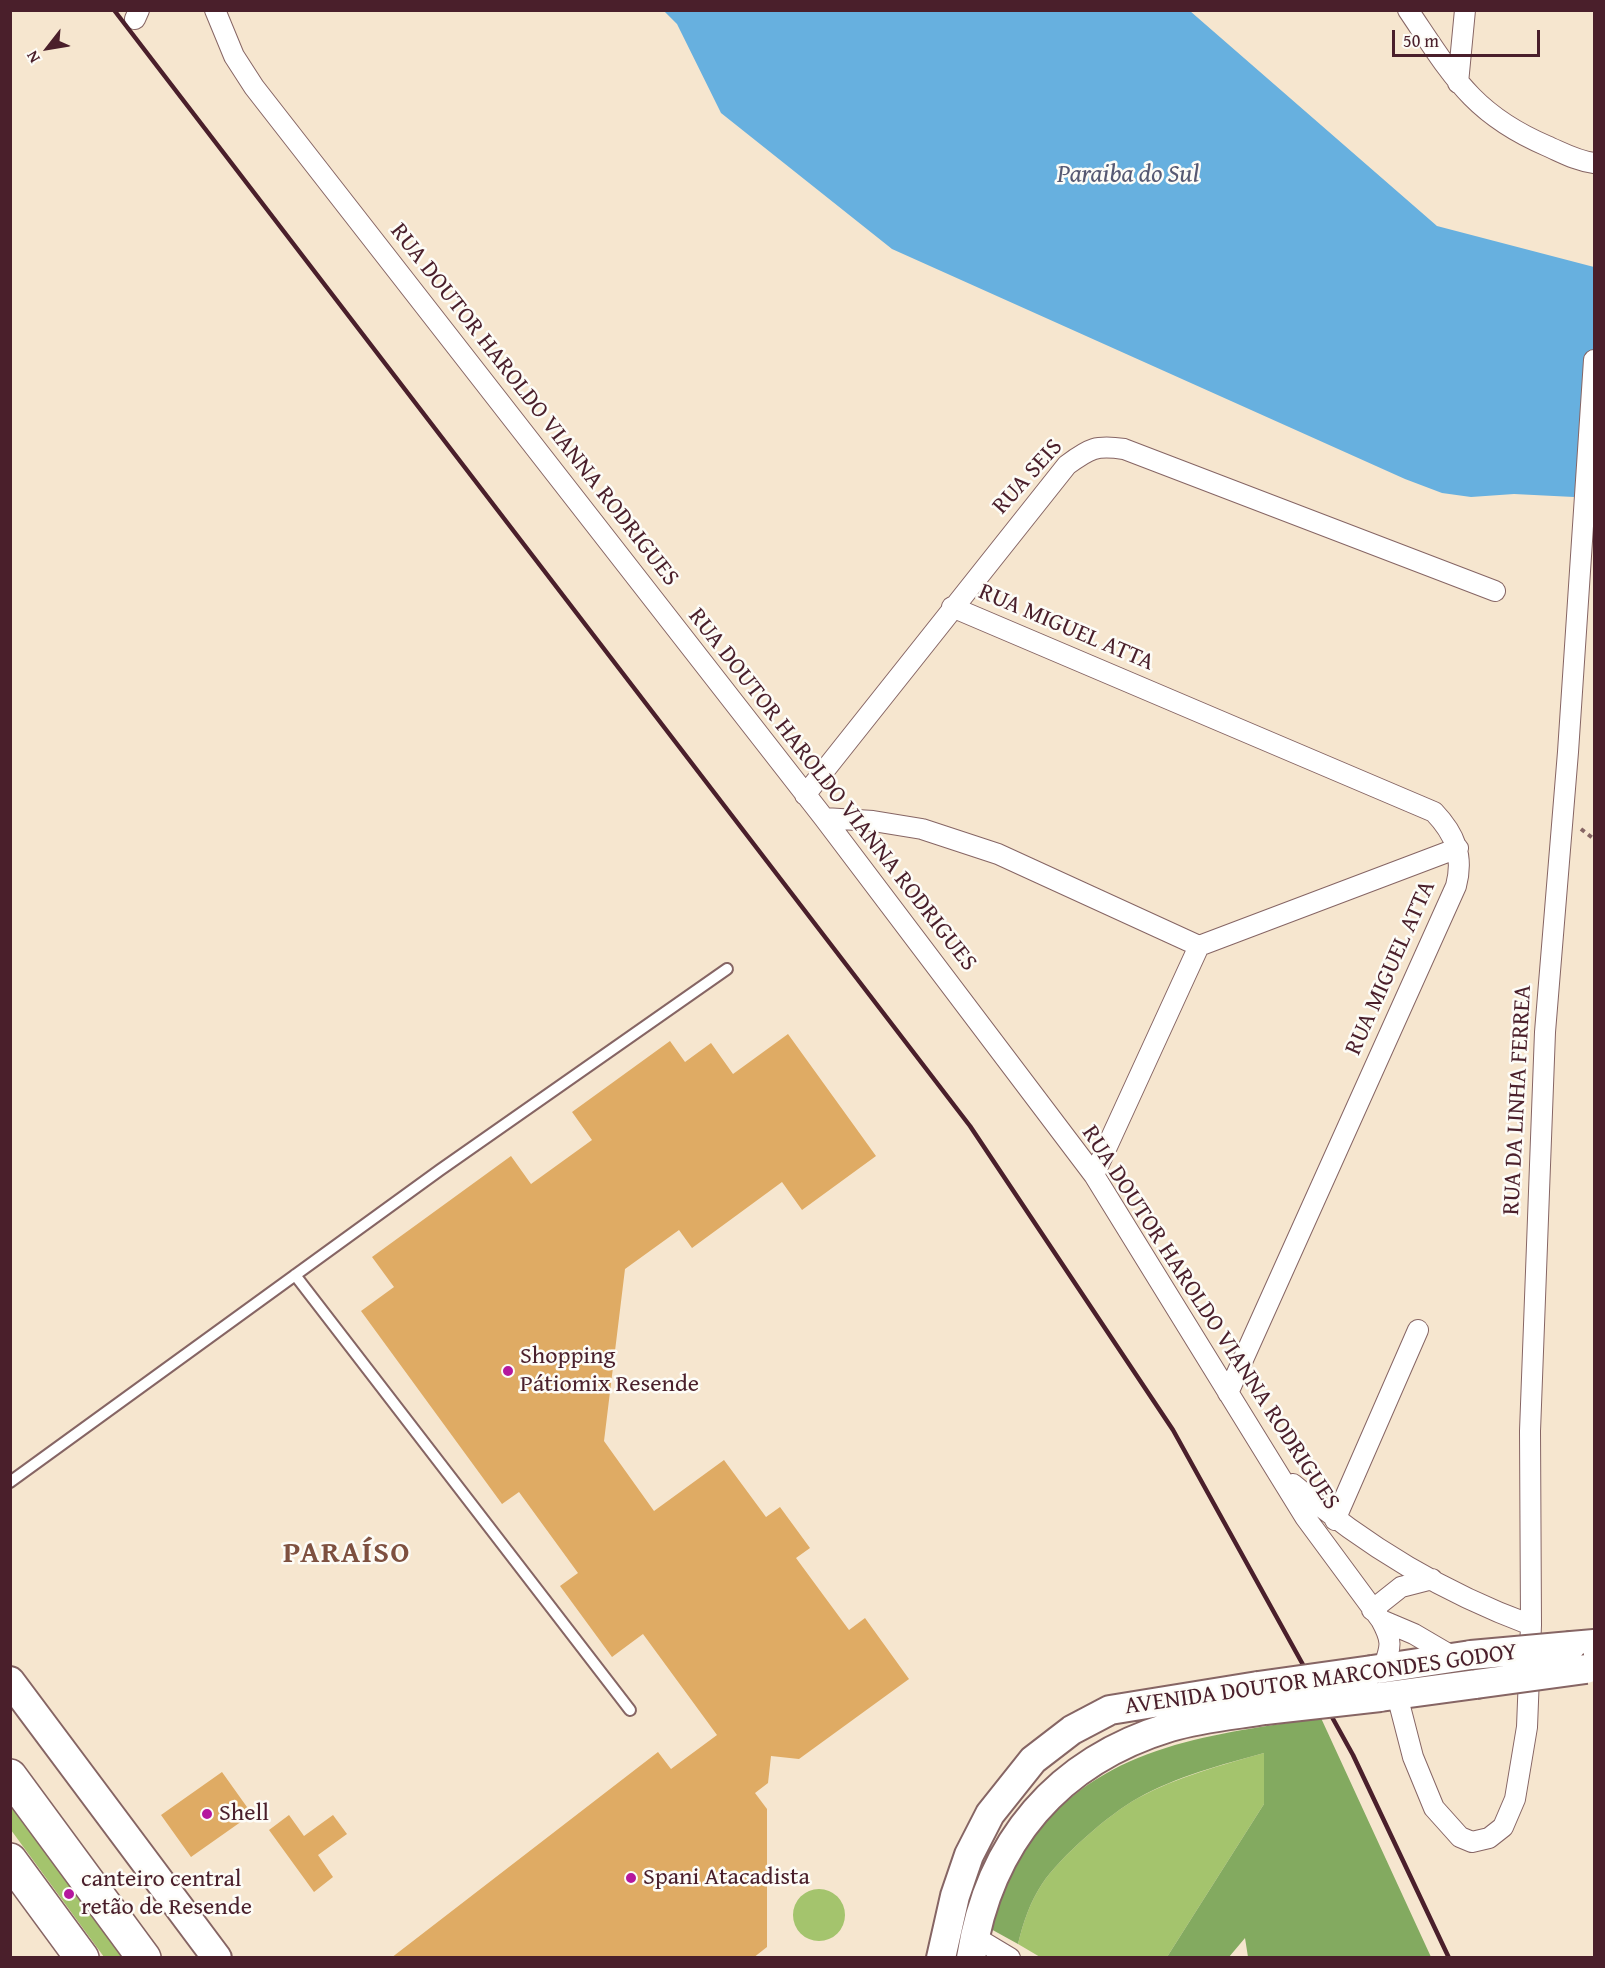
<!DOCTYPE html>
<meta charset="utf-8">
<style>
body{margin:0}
#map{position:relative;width:1605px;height:1968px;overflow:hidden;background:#f6e6cf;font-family:"Gentium Book Plus",serif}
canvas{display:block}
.frame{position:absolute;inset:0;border:12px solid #4a1f2b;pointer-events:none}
.north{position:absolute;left:18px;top:18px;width:60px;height:60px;-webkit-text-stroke:4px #fdfcf7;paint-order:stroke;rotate:239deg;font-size:16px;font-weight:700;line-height:24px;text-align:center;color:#4a1f2b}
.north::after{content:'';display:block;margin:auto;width:21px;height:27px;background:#4a1f2b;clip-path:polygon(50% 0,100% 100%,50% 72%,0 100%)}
.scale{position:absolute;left:1392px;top:30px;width:148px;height:27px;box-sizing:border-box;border:3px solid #4a1f2b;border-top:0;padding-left:8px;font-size:18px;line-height:21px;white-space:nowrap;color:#4a1f2b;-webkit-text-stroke:4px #fdfcf7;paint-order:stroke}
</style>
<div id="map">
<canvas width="1605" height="1968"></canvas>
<div class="frame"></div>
<div class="north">N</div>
<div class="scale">50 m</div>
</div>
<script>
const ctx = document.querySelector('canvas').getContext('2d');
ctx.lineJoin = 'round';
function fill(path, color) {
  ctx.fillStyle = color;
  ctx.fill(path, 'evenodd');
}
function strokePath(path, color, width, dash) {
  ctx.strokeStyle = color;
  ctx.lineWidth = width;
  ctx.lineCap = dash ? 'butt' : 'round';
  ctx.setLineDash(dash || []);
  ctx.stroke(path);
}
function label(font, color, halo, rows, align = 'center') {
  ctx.font = font + ' "Gentium Book Plus",serif';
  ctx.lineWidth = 5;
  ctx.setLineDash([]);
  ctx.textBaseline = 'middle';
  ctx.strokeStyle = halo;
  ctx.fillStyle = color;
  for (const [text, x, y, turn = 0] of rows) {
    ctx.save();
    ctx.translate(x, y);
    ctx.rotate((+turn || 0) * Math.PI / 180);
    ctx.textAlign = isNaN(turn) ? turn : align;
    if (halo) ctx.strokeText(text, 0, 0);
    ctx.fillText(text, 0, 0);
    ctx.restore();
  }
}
fill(new Path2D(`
 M1264,1753V1804L1167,1957H1040L1018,1944C1023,1923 1030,1902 1042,1884C1060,1857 1109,1814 1138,1798C1177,1777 1221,1765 1264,1753Z
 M10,1799L127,1957H104L11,1830Z
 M793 1915a26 26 0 1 1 52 0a26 26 0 1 1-52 0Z`), '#a4c46d');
fill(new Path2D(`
 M1321,1718L1431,1957H1248L1245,1938L1229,1957H1167L1264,1804V1753C1221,1765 1177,1776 1138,1798C1109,1814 1060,1857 1042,1884C1030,1902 1023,1923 1018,1944L989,1928C1001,1895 1014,1861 1036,1834C1107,1743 1216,1734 1321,1718Z`), '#83aa60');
fill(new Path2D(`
 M664,11H1190L1437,226L1594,267V498L1514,494L1471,497L1442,493L1405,479L892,249L721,113L677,24Z`), '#67b0df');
fill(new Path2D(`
 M788,1034L876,1156L802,1210L782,1182L692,1248L679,1230L625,1269L604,1441L654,1511L724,1460L766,1517L780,1507L810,1548L796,1558L849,1630L865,1618L909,1679L799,1759L771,1756L768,1783L755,1793L767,1809V1947L753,1958H391L658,1752L671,1769L717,1735L643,1634L612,1657L560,1586L578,1573L519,1492L502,1504L361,1311L394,1287L372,1257L511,1156L531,1184L592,1140L572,1112L670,1041L685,1062L711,1043L733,1074Z
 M222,1772L252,1814L191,1857L161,1815Z
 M289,1815L304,1836L333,1815L347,1834L318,1855L333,1877L314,1892L269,1830Z`), '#dfab64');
const service = new Path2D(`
 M295,1275L630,1710
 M10,1482L440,1170L727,969`);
const minor = new Path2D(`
 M215,10L234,56L254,87L824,818L1094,1175L1305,1517L1381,1620C1393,1642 1391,1646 1383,1669
 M1408,10C1452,75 1472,114 1547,146C1563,153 1577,161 1594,163
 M135,19L139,10
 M1458,83L1465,10
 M952,607L1434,812C1455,834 1464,856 1456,886L1228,1393
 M805,795L1067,465C1090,448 1096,445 1124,449L1495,591
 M824,818L873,821L922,829L998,854L1199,946L1094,1175
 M1199,946L1458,848
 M1293,1484C1363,1544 1444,1593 1531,1625
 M1335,1520L1418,1330
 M1372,1610L1401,1587L1432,1579
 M1381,1620L1414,1634L1455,1658
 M1397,1695L1413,1757L1434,1808L1460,1837L1472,1842L1489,1838L1503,1827L1515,1799L1527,1727L1531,1625L1530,1431L1545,1032L1568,752L1594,360
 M975,1937L1010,1958`);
const secondary = new Path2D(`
 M1571,1646L1594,1644
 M1372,1670L1471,1655
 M10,1681L217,1958
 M1380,1697L1476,1684
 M941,1958L955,1896L969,1855L990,1814L1033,1760L1072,1730L1110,1710L1258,1686
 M971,1958C989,1841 1058,1761 1170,1727C1200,1718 1234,1715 1265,1710`);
const motorway = new Path2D(`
 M10,1776L144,1958
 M10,1860L82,1958`);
strokePath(service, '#866564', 14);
strokePath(minor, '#866564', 22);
strokePath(secondary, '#866564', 32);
strokePath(motorway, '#866564', 36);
strokePath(new Path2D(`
 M1581,829L1594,839`), '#866564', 4, [4.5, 4.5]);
strokePath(service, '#fff', 10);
strokePath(minor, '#fff', 20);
strokePath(secondary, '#fff', 28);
strokePath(motorway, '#fff', 33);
strokePath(new Path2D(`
 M114,10L970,1126L1173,1430L1353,1755L1449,1958`), '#4a1f2b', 4.5);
const secondaryBridge = new Path2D(`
 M1471,1655L1571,1646
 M1476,1684L1586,1669
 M1258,1686L1372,1670
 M1265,1710L1380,1697`);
strokePath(secondaryBridge, '#866564', 32, []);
strokePath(secondaryBridge, '#fff', 28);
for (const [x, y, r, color] of [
 [508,1371,6,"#b5179e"],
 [207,1814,6,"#b5179e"],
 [631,1878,6,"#b5179e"],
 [69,1894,6,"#b5179e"]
]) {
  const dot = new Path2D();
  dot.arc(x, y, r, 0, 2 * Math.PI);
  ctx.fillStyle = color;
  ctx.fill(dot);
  strokePath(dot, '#fdfcf7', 2);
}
label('24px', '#4a1f2b', '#fdfcf7', [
 ["RUA DOUTOR HAROLDO VIANNA RODRIGUES",534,405,52],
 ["RUA SEIS",1028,477,-48],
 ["RUA MIGUEL ATTA",1066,628,23],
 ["RUA DOUTOR HAROLDO VIANNA RODRIGUES",832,790,52],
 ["RUA MIGUEL ATTA",1391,968,-66],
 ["RUA DA LINHA FERREA",1518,1100,-87],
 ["RUA DOUTOR HAROLDO VIANNA RODRIGUES",1210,1318,57],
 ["AVENIDA DOUTOR MARCONDES GODOY",1321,1680,-8]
]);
label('24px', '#4a1f2b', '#fdfcf7', [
 ["Shopping",520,1357],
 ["Pátiomix Resende",520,1385],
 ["Shell",219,1814],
 ["Spani Atacadista",643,1878],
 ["canteiro central",81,1880],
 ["retão de Resende",81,1908]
], 'left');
label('italic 26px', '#565973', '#fdfcf7', [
 ["Paraiba do Sul",1128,175]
]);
ctx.letterSpacing = '1.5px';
label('bold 30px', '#7e503f', '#fdfcf7', [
 ["PARAÍSO",347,1554]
]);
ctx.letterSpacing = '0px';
</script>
